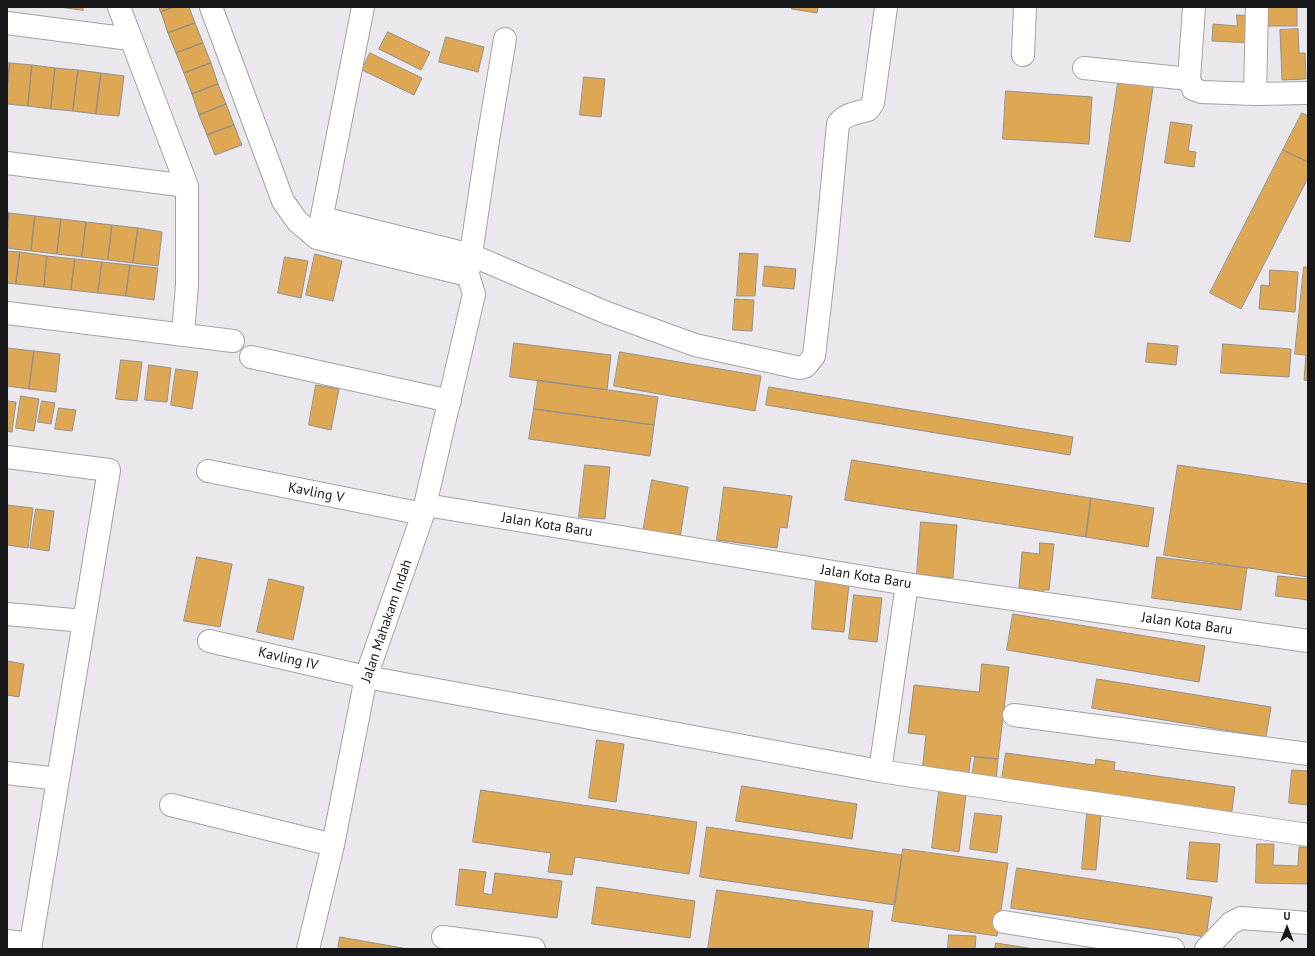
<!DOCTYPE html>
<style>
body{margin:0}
#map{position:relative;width:1315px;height:956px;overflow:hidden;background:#eae8ed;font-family:"PT Sans",sans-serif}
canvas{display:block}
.frame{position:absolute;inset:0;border:8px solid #171618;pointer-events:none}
.north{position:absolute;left:1267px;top:908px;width:40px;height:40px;-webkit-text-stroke:3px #fff;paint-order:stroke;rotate:0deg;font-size:11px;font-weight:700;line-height:16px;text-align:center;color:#171618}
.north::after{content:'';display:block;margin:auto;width:14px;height:18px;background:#171618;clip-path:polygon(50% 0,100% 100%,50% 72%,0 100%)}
</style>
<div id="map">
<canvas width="1315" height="956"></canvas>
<div class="frame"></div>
<div class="north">U</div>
</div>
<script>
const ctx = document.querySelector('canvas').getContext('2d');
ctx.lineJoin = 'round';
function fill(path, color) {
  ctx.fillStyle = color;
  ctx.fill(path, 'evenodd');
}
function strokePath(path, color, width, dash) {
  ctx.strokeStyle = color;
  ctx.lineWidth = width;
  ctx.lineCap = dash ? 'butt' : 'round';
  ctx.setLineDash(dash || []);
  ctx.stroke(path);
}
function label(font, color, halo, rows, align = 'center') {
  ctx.font = font + ' "PT Sans",sans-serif';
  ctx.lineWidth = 4;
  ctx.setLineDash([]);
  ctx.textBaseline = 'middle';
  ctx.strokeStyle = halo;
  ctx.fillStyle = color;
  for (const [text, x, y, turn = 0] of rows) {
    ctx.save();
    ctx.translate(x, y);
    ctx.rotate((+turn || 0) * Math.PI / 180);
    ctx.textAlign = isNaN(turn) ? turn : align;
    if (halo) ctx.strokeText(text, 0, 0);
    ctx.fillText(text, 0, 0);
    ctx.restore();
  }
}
const building = new Path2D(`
 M60,7H83V10Z
 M159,7H174L161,12Z
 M174,7H189L195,23L168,33L161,12Z
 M792,7H818L817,13L792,9Z
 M1267,7H1297V26H1267Z
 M1237,15L1255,16L1253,43L1212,41L1213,24L1237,26Z
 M195,23L203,43L176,53L168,33Z
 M1298,29L1299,53H1305L1306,79L1282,80L1280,30Z
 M388,32L430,52L421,70L379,49Z
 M446,37L484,47L478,72L439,62Z
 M203,43L211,63L184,73L176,53Z
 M370,53L422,78L414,95L362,70Z
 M7,63H10L7,86Z
 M10,63L32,65L28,106L7,104Z
 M211,63L218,84L192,94L184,73Z
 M32,65L55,68L51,109L28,106Z
 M55,68L78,70L73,111L51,109Z
 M78,70L101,73L96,114L73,111Z
 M101,73L124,76L119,116L96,114Z
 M1119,76L1154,81L1130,242L1095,237Z
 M584,77L605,79L601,117L580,115Z
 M218,84L226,104L199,115L192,94Z
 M1006,91L1092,97L1089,144L1003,139Z
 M226,104L234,125L207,135L199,115Z
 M1302,113L1308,116V162L1283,150Z
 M1171,122L1192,125L1188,151L1196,152L1194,167L1165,163Z
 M234,125L242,145L215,155L207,135Z
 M1283,150L1308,162V178L1241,309L1210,293Z
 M7,213H9L7,233Z
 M9,213L35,216L31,251L7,248Z
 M35,216L61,219L57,254L31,251Z
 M61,219L86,222L82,257L57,254Z
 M86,222L112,225L108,260L82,257Z
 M112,225L138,228L133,263L108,260Z
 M138,228L162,232L158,266L133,263Z
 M7,251L20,252L16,284L7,283Z
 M20,252L47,256L44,287L16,284Z
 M740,253L758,254L755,296H737Z
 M315,254L342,261L333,301L306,295Z
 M47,256L75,259L71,290L44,287Z
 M285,257L308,261L301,298L278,293Z
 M75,259L102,262L98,293L71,290Z
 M102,262L130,265L126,296L98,293Z
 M130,265L158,268L154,300L126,296Z
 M765,266L796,269L794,289L763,286Z
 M1304,267H1308V381L1304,380L1306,355L1295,354Z
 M1270,270L1298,272L1295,312L1259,309L1261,285L1269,286Z
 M735,299L754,300L752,331L733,330Z
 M514,343L611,355L607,390L510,377Z
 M1148,343L1178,346L1176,365L1146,362Z
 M1223,344L1291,349L1289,377L1221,373Z
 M7,348L34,351L29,389L7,386Z
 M34,351L60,354L56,392L29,389Z
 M620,352L761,376L755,411L614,386Z
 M121,360L142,362L137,401L116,399Z
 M149,365L171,368L167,402L145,400Z
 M176,369L198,372L192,409L171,405Z
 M538,380L658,397L654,425L534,409Z
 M316,385L339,389L331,430L309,425Z
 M769,387L1073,437L1070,455L766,405Z
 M21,396L39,399L34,431L16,428Z
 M7,401L16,402L12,432L7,431Z
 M42,401L55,403L51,424L38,422Z
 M59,408L76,410L72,431L55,429Z
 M534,409L654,425L650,456L529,439Z
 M852,460L1091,498L1086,537L845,500Z
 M585,465L610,467L605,519L579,517Z
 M1178,465L1308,484V577L1164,555Z
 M652,480L688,487L680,538L643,532Z
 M724,487L792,496L787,528L780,527L777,548L717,540Z
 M1091,498L1154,508L1148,547L1086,537Z
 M7,505L33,508L28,548L7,545Z
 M36,509L54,511L49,551L30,548Z
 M921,522L957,525L953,578L917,575Z
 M1040,543L1054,544L1049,590H1043L1042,595L1028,593V589L1019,588L1022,552L1039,554Z
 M197,557L232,564L220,627L184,621Z
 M1157,557L1247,568L1241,610L1152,598Z
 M1278,576L1308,579V600L1276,596Z
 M269,579L304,587L293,640L257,632Z
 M816,580L849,584L844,632L812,629Z
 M854,595L882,598L877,642L849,639Z
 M1013,614L1205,646L1199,682L1007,650Z
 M7,661L24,664L19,697L7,695Z
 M982,664L1009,667L998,759L971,756L968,779L922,773L926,735L908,733L914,685L979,692Z
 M1097,679L1271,707L1266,737L1092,708Z
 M597,740L624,744L616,802L589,798Z
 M1006,753L1095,765L1096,759L1115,762L1114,770L1235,787L1231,818L1001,786Z
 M975,757L998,759L996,781L972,778Z
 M1292,770L1308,771V805L1289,803Z
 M742,786L857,804L852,839L736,821Z
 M481,790L697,822L689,874L575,857L572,875L548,872L551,853L473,842Z
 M939,791L966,794L959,852L932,848Z
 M975,813L1002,816L997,853L970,849Z
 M1087,814L1101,815L1096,870L1082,869Z
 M707,827L902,855L895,905L700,877Z
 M1190,842L1220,844L1217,882L1187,879Z
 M1257,844H1274L1273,865L1298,866L1299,847H1308V884L1256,883Z
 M903,849L1008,863L997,936L892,921Z
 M1017,868L1212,897L1206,937L1011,908Z
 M460,869L486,872L483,893L492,895L495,873L562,881L557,918L456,905Z
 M597,887L695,901L690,938L592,924Z
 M717,890L873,911L868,949H708Z
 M949,935L976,936L975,949H948Z
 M340,937L408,949H338Z
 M996,943L1034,949H995Z`);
fill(building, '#dea754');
strokePath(building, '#93908c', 1);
const minor = new Path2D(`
 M119,7L187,186V285L183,334
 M211,7L283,201L297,221L317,238L468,275
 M1194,7L1189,79L1193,89L1202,92L1255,94L1308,93
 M7,23L130,39
 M1023,55L1025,7
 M1084,68L1189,79
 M1255,94L1257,7
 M7,163L187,186
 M322,218L471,255L607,313L695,345L800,368L806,366L814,356L826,251L838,124C844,114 857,113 868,110L873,103L886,7
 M319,231L363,7
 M7,313L233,341
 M251,357L450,401
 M7,457L109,470L30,949
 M208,471L423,514
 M426,505L907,584L1308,641
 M7,614L84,621
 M209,641L366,677L880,771L1308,835
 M1014,715L1308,754
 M880,771L907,584
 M7,773L58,779
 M171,805L333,845
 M1004,922L1173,949
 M443,937L534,949
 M7,941L31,944
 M308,949L333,845L366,677L423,514L474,294L468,275L469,267L488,140L505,39
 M1206,949L1231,923L1241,918L1308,923`);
strokePath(minor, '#a4a2a7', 24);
strokePath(minor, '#fff', 22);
label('14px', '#171618', '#fff', [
 ["Kavling V",316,493,11],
 ["Jalan Kota Baru",547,525,9],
 ["Jalan Kota Baru",866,577,9],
 ["Jalan Mahakam Indah",387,621,-71],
 ["Jalan Kota Baru",1187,624,8],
 ["Kavling IV",288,659,13]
]);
</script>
